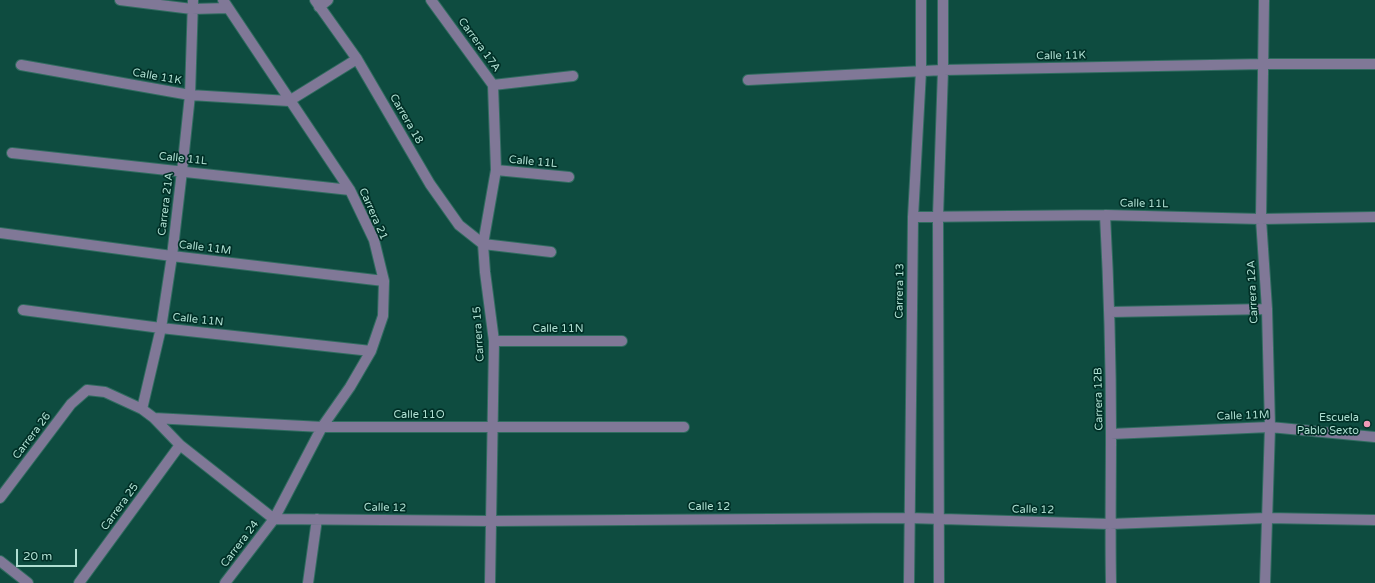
<!DOCTYPE html>
<style>
body{margin:0}
#map{position:relative;width:1375px;height:583px;overflow:hidden;background:#0e4c40;font-family:"Varela Round",sans-serif}
canvas{display:block}
.scale{position:absolute;left:16px;top:549px;width:61px;height:18px;box-sizing:border-box;border:2px solid #afdfd2;border-top:0;padding-left:5px;font-size:12px;line-height:14px;white-space:nowrap;color:#afdfd2;-webkit-text-stroke:3px #003027;paint-order:stroke}
</style>
<div id="map">
<canvas width="1375" height="583"></canvas>
<div class="scale">20 m</div>
</div>
<script>
const ctx = document.querySelector('canvas').getContext('2d');
ctx.lineJoin = 'round';
function strokePath(path, color, width, dash) {
  ctx.strokeStyle = color;
  ctx.lineWidth = width;
  ctx.lineCap = dash ? 'butt' : 'round';
  ctx.setLineDash(dash || []);
  ctx.stroke(path);
}
function label(font, color, halo, rows, align = 'center') {
  ctx.font = font + ' "Varela Round",sans-serif';
  ctx.lineWidth = 3.5;
  ctx.setLineDash([]);
  ctx.textBaseline = 'middle';
  ctx.strokeStyle = halo;
  ctx.fillStyle = color;
  for (const [text, x, y, turn = 0] of rows) {
    ctx.save();
    ctx.translate(x, y);
    ctx.rotate((+turn || 0) * Math.PI / 180);
    ctx.textAlign = isNaN(turn) ? turn : align;
    if (halo) ctx.strokeText(text, 0, 0);
    ctx.fillText(text, 0, 0);
    ctx.restore();
  }
}
const minor = new Path2D(`
 M120,0L192,9L228,8
 M223,0L350,190L374,240L384,281L383,316L371,351L350,387L322,427L274,519L225,583
 M315,0L357,59L430,184L459,225L483,244L551,252
 M431,0L493,85
 M1264,0L1261,219L1267,309L1270,427L1265,583
 M319,7L328,0
 M21,65L190,95L289,101L357,59
 M748,80L943,70L1264,64H1375
 M493,85L573,76
 M12,153L350,190
 M496,170L569,177
 M1105,215C1109,288 1111,361 1111,434C1111,484 1110,533 1111,583
 M913,217L1105,215L1261,219L1375,217
 M0,233L172,256L384,281
 M23,310L161,328L371,351
 M1110,312L1267,309
 M494,341H622
 M142,409L161,328L172,256L182,171L190,95L193,0
 M154,418L322,427H684
 M1111,434L1270,427L1375,437
 M0,498L71,404L87,390L105,392L142,409L154,418L180,445L274,519L491,521L909,518L1110,524L1267,518L1375,520
 M0,561L28,583
 M79,583L180,445
 M308,583L317,519
 M490,583L494,341L485,272L483,244L496,170L493,85
 M909,583L913,217L921,71V0
 M939,583L938,216L943,70V0`);
strokePath(minor, '#316c60', 12);
strokePath(minor, '#807897', 10);
for (const [x, y, r, color] of [
 [1367,424,4,"#ef9ab8"]
]) {
  const dot = new Path2D();
  dot.arc(x, y, r, 0, 2 * Math.PI);
  ctx.fillStyle = color;
  ctx.fill(dot);
  strokePath(dot, '#003027', 1.5);
}
label('11px', '#afdfd2', '#003027', [
 ["Carrera 17A",479,45,54],
 ["Calle 11K",1061,56,-1],
 ["Calle 11K",157,77,10],
 ["Carrera 18",406,119,60],
 ["Calle 11L",183,159,6],
 ["Calle 11L",533,162,5],
 ["Carrera 21A",166,204,-83],
 ["Calle 11L",1144,204,1],
 ["Carrera 21",373,214,66],
 ["Calle 11M",205,248,7],
 ["Carrera 13",900,291,-89],
 ["Carrera 12A",1253,292,-93],
 ["Calle 11N",198,320,6],
 ["Calle 11N",558,329],
 ["Carrera 15",479,334,-94],
 ["Carrera 12B",1099,399,-91],
 ["Calle 11O",419,415],
 ["Calle 11M",1243,416,-2],
 ["Carrera 26",32,436,-53],
 ["Carrera 25",120,507,-54],
 ["Calle 12",709,507],
 ["Calle 12",385,508,1],
 ["Calle 12",1033,510,1],
 ["Carrera 24",240,544,-53]
]);
label('11px', '#afdfd2', '#003027', [
 ["Escuela",1359,418],
 ["Pablo Sexto",1359,431]
], 'right');
</script>
